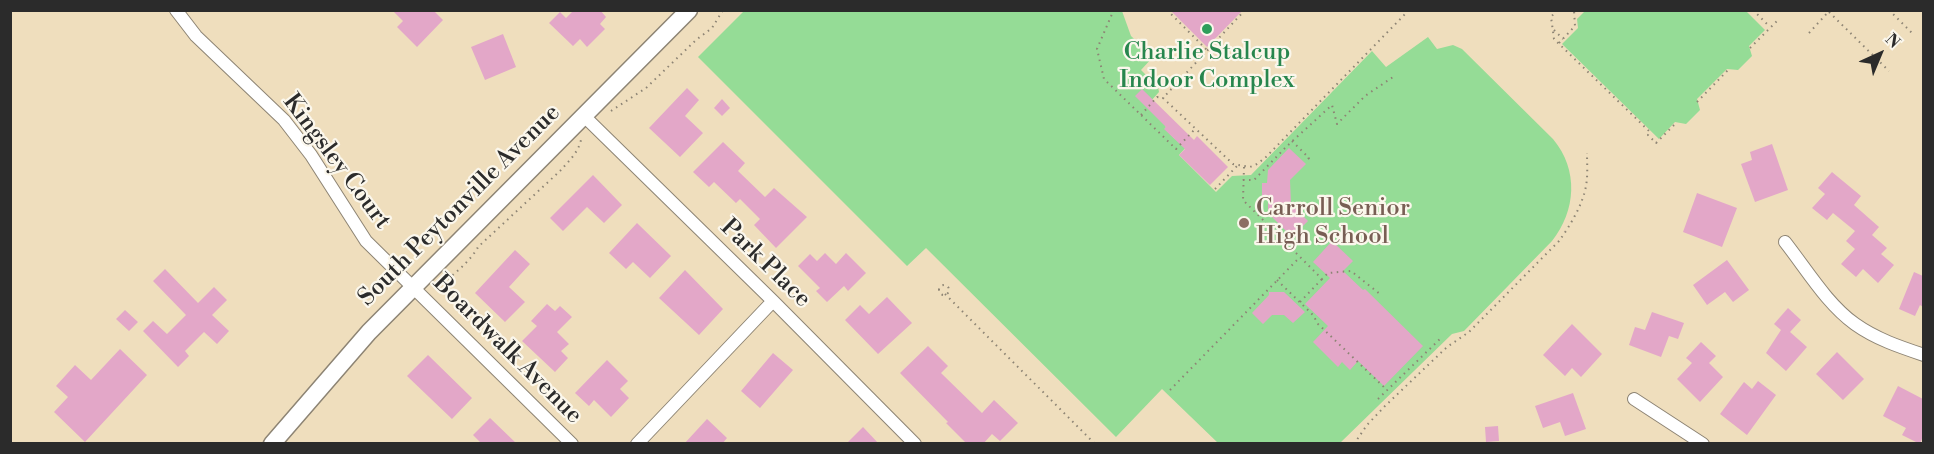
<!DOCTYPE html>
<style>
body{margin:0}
#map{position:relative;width:1934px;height:454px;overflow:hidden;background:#efdebd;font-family:"Libre Bodoni",serif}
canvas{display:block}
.frame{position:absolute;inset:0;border:12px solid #2b2b2b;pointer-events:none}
.north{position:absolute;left:1850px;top:24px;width:60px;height:60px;-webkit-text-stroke:4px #fbf7ec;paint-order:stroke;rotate:44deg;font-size:16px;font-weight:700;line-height:24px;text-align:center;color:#2b2b2b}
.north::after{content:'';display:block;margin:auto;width:21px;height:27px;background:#2b2b2b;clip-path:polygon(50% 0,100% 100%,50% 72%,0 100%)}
</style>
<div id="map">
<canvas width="1934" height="454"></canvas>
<div class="frame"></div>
<div class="north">N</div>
</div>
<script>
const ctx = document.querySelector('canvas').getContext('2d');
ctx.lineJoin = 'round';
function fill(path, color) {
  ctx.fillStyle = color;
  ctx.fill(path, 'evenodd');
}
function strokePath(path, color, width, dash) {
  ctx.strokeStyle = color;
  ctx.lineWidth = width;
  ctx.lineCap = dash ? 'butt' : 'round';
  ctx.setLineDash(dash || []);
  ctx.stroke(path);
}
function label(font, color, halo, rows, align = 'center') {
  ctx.font = font + ' "Libre Bodoni",serif';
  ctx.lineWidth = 4.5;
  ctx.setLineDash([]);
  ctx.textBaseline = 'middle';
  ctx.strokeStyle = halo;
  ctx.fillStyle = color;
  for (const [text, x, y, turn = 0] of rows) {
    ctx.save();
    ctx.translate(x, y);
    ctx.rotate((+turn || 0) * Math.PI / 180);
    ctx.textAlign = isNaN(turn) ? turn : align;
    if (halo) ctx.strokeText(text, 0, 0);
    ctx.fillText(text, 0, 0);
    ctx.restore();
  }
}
fill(new Path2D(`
 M744,11H1122L1131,36L1153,57L1141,70L1158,87L1159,92L1151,101L1166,127L1165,129L1175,139L1188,145L1179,155L1216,192L1232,176L1251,175L1372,51L1386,67L1428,37L1437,49L1453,45L1462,49L1553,139C1579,170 1576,211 1552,241L1464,331L1452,334L1340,443H1218L1162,389L1116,437L926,248L907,266L698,57Z
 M1585,11H1746L1765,30L1749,46L1752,56L1738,70L1727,69L1697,99L1700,110L1686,124L1675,122L1659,139L1562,44L1578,28L1577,19Z`), '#95dc96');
fill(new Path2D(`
 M392,10H433L443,20L417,47L397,27L403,21Z
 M574,10H600L606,17L600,24L605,29L587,47L580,39L573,46L549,23L560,12L566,18Z
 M1170,10H1243L1207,47Z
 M503,34L516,67L485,80L471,47Z
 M687,88L699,100L685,116L703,133L680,157L649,128Z
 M1142,89L1194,140L1197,136L1228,167L1210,185L1179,155L1185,149L1164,129L1166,127L1135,96Z
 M722,99L730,108L722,116L714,108Z
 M723,142L745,163L738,171L765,197L774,188L807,217L776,248L754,225L760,219L740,199L736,203L714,182L709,187L693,172Z
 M1772,144L1788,190L1755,202L1741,164L1752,160L1750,152Z
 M1289,148L1306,164L1290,180L1291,204L1308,221L1292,237L1268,213V200H1262V183H1267L1268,170Z
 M1832,172L1861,196L1854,205L1879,227L1872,235L1887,248L1881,254L1894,265L1878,283L1863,269L1856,277L1841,264L1855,249L1846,241L1855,231L1833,213L1827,220L1812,208L1825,194L1818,188Z
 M593,175L622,205L604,223L587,207L563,231L550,218Z
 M1697,193L1737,208L1722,247L1683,232Z
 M637,223L671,256L650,278L633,262L626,269L609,253Z
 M1332,241L1353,261L1343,271L1363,290L1365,289L1423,346L1384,386L1358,361L1350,370L1342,362L1338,367L1313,342L1328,326L1305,304L1330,278L1313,262Z
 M515,250L530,264L509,287L525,302L505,322L475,293Z
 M825,253L836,264L846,253L866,273L848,291L844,286L827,302L816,291L820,288L798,266L810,254L817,261Z
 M1727,260L1749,290L1733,302L1725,292L1707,305L1693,285Z
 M165,269L198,303L214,287L227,300L212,315L229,331L217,344L204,332L185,351L189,356L178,367L143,331L153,321L167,334L186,315L153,281Z
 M685,270L723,309L699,335L659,298Z
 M1914,272L1923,276V307L1920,305L1915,316L1899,309Z
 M1269,292H1284L1305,312L1293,323L1284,315H1272L1263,324L1252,313L1269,295Z
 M887,297L912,323L878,354L845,320L860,305L869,314Z
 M547,304L555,311L560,306L572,317L557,332L569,344L561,351L568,358L555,372L522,341L537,326L531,321Z
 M1788,308L1801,320L1790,332L1807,347L1786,371L1766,353L1781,330L1774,324Z
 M125,310L138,322L129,331L116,319Z
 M1652,312L1684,323L1678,339L1669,336L1661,357L1629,345L1635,327L1645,330Z
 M1572,324L1602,354L1581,377L1572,368L1565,376L1543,355Z
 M1701,342L1716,356L1709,363L1723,377L1700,402L1677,379L1692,363L1686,358Z
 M928,346L948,366L941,373L982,413L994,400L1018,423L1000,441L992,434L983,444H967L946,423L948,422L900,373Z
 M120,349L147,375L85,442L54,412L68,397L56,386L75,365L91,380Z
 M1837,352L1864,379L1843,400L1816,374Z
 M773,353L793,370L760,408L741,391Z
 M428,355L472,398L452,419L407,376Z
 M607,360L628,381L620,389L629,398L611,417L594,400L589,406L575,393Z
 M1758,381L1776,395L1747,435L1720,414L1744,382L1752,389Z
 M1898,386L1923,399V436L1920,444L1902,435L1906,428L1883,416Z
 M1573,393L1586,429L1565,436L1560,422L1543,428L1535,406Z
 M490,418L517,444H482L473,435Z
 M707,419L727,438L722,444H684Z
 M1498,426L1499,441L1486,442L1485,427Z
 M863,427L879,444H846Z`), '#e3a7c8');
const street = new Path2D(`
 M176,10L196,36L284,120L311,155L366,241L572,444
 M584,116L773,301L915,444
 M1785,242C1807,270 1827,304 1855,324C1876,339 1900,347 1924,355
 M1634,399L1703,444
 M637,444L773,301`);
const secondary = new Path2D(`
 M272,444L369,332L689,10`);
strokePath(street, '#8d8474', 14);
strokePath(secondary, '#8d8474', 19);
strokePath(new Path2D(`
 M1115,10L1112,14L1097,49L1104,79L1176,149L1195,129
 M1167,10L1208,51
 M1245,10L1163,98L1233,164L1250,167L1257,164L1266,157L1409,10
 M1557,10L1551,17L1554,39L1650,132L1648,135L1656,143L1677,122
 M1753,10L1770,27
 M1889,10L1913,34
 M1923,10L1924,11
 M1829,12L1889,71
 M1554,30L1563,39
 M1809,33L1830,10
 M1559,43L1575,26L1574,10
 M1750,48L1779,19
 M1697,102L1729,69
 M611,111L646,88L696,40L712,28L723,10
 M1141,115L1157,97L1163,98
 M1292,141L1309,158L1307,160
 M1244,167L1243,200L1322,279L1328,273L1351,271L1380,294
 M1243,180H1254L1287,146L1332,105L1337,124L1365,96L1393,77
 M1215,189L1237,166
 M1277,280L1313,315L1318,324L1387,390
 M437,284C448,282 473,258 478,247L560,171C568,162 578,153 581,140
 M939 290a5 5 0 1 1 10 0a5 5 0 1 1-10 0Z
 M945,294L1095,444
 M1300,302L1322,279
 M1170,390L1300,257
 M1378,399L1441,338
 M1354,444L1367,425L1385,406L1447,347L1469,332L1559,241C1570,226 1583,204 1586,186C1588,175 1587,163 1587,153`), '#8d8474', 2, [1.5, 4.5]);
strokePath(street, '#fff', 12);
strokePath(secondary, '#fff', 16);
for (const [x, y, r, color] of [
 [1207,29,6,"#2e9e5b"],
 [1244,223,6,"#8d6e63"]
]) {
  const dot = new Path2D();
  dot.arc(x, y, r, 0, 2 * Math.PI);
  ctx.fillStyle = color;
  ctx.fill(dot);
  strokePath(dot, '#fbf7ec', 2);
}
label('24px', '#27864d', '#fbf7ec', [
 ["Charlie Stalcup",1207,53],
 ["Indoor Complex",1207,81]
]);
label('24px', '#2b2b2b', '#fbf7ec', [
 ["Kingsley Court",336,162,53],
 ["South Peytonville Avenue",460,206,-45],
 ["Park Place",765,264,44],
 ["Boardwalk Avenue",507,350,45]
]);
label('24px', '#785e54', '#fbf7ec', [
 ["Carroll Senior",1256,209],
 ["High School",1256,237]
], 'left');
</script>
